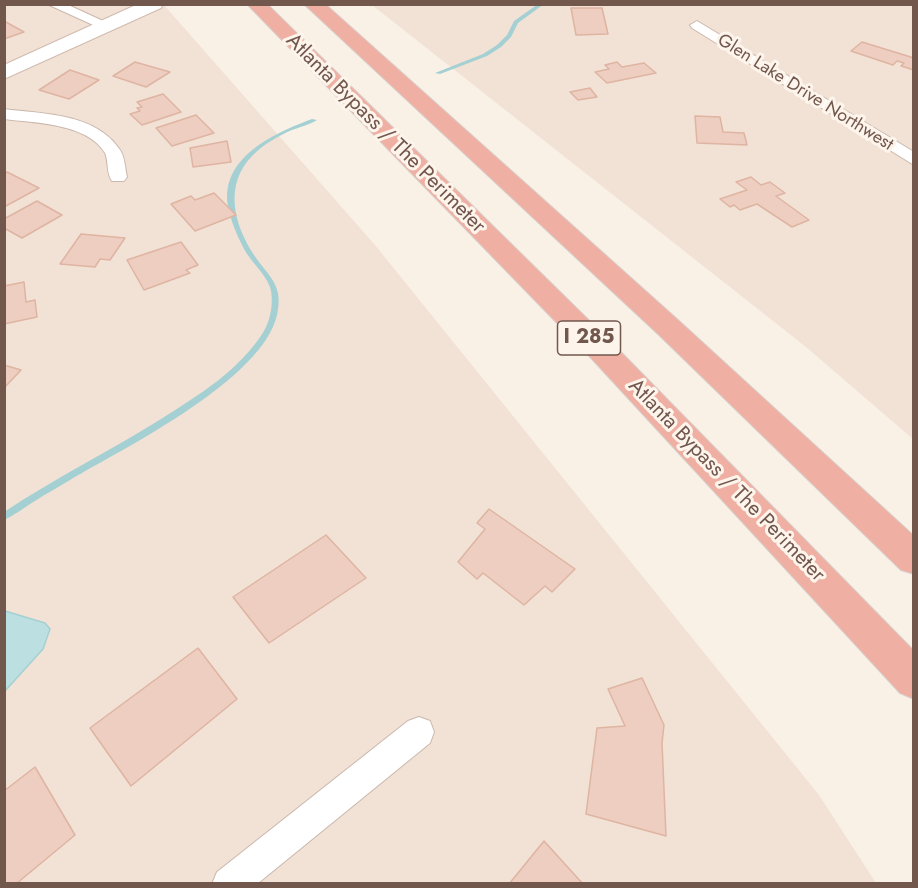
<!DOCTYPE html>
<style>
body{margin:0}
#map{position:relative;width:918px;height:888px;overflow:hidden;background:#faf1e6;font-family:Jost,sans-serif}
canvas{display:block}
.frame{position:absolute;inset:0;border:6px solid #72574d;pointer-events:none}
</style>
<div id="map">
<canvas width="918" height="888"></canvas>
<div class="frame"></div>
</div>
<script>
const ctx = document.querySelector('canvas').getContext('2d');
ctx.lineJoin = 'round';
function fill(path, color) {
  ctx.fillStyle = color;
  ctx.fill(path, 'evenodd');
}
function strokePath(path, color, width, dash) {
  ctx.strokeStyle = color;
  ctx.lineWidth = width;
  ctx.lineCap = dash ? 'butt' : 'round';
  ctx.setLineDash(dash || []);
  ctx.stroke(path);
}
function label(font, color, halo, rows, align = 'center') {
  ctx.font = font + ' Jost,sans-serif';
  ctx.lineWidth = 6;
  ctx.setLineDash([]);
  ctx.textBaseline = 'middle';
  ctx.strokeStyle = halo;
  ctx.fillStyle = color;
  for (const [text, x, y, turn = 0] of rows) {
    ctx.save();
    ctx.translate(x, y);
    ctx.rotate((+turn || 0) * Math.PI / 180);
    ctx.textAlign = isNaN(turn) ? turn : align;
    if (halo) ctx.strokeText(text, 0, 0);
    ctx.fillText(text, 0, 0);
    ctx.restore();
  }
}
fill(new Path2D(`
 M5,5H164L375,245L819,795L876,883L5,884Z
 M372,5H913V439L806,347Z`), '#f1e2d5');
const water = new Path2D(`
 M5,611L45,623L50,629L43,649L5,691Z`);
fill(water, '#bce0e2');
strokePath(water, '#a4d0d3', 1.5);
fill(new Path2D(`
 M538,4H544L518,23L511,37L501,47L487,56L440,74L435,73L483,54L497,45L507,35L514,21Z
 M312,119L317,120C309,125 300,127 292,130C278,136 264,144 253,155C224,184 233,223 254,255C269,277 284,285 277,315C262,380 126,447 70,480C59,487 47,493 35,501C25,507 15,515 4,520V512C55,478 110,451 161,419C199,395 240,370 264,331C271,319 274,300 270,287C264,272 251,262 244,249C237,235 231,222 228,206C220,157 275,133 312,119Z`), '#a4d0d3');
const building = new Path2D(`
 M571,8H602L608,34L576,35Z
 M4,21L24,32L4,39Z
 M862,42L914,58V70L901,66L904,63L897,61L893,65L851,51Z
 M135,62L170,72L146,87L113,76Z
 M617,62L622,67L644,63L656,73L607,83L595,72L609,69L605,65Z
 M70,70L99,80L69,99L39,90Z
 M590,88L597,97L578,100L570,92Z
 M163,94L181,112L142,125L130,114L140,111L137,108L142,107L137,102Z
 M196,115L214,133L172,146L156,128Z
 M695,116L720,117L723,132L744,133L747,145L697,143Z
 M227,141L231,162L193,167L190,148Z
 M7,172L39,188L4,207V174Z
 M751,177L761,185L770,182L785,193L776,196L809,220L792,227L757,204L740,210L734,205L730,207L720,199L747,190L736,182Z
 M214,193L236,215L195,231L171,204L191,196L195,200Z
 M37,201L62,215L22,238L4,228V219Z
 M81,234L125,238L110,260L100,259L95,267L60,264Z
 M181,242L198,265L186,270L190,273L144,290L127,260Z
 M24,282L26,302L35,300L37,317L4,324V286Z
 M4,365L21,370L4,388Z
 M489,509L575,569L552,592L545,586L524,605L483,573L477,579L458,562L485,529L477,523Z
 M326,535L366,578L269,643L233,597Z
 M198,648L237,699L131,786L90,728Z
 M642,678L664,725L662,743L666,836L586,814L597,728L625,726L608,689Z
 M35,767L75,835L16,884H4V791Z
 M544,841L583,884H509Z`);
fill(building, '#edcec0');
strokePath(building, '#dfb4a2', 1.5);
const street = new Path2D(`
 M47,4H66L114,26L112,29H102Z
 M697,21L914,152V165L692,28L690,25Z
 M4,109C43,114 96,113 120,150C125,157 125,169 127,177L124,181H112C106,173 109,162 105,153C87,123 34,123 4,119Z
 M419,717L430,721L434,732L430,743L257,884H212L217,872L408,721Z`);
const secondary = new Path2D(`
 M138,4H163L161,8L4,79V65Z`);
const highway = new Path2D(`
 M247,4H267L614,345L914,651V699L900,693L592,359Z
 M304,4H325L678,320L914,536V574L901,570L658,334Z`);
strokePath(street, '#cbb8ad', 2);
strokePath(secondary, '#d0baae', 2);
strokePath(highway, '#d8d0cd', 2);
fill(street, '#fff');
fill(secondary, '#fff');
fill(highway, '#efb0a3');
label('18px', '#72574d', '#fdf5ec', [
 ["Glen Lake Drive Northwest",805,93,32]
]);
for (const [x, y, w] of [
 [589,338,63]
]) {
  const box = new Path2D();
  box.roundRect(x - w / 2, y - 17, w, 34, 4.5);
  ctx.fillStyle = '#fdf5ec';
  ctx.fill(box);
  strokePath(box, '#72574d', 1.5);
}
label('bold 20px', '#72574d', null, [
 ["I 285",589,338]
]);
label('21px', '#72574d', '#fdf5ec', [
 ["Atlanta Bypass / The Perimeter",385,134,45],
 ["Atlanta Bypass / The Perimeter",726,481,46]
]);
</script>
